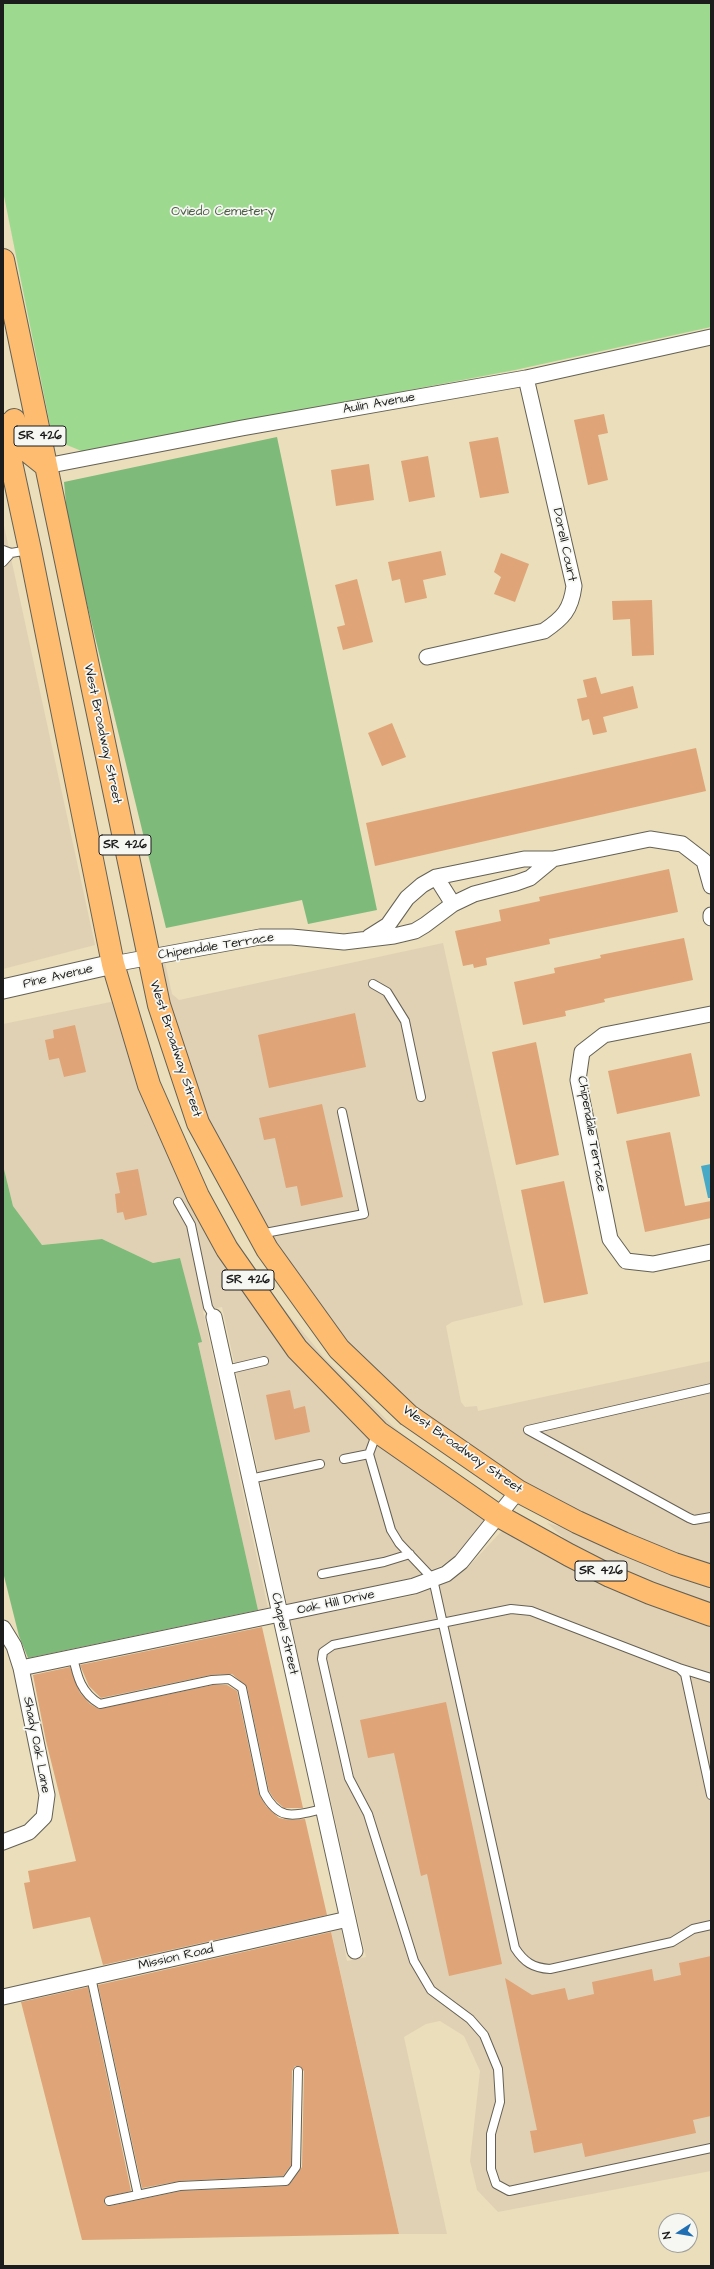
<!DOCTYPE html>
<style>
body{margin:0}
#map{position:relative;width:714px;height:2269px;overflow:hidden;background:#eadebb;font-family:"Architects Daughter",sans-serif}
canvas{display:block}
.frame{position:absolute;inset:0;border:4px solid #1c1c1c;pointer-events:none}
.north{position:absolute;left:658px;top:2213px;width:40px;height:40px;box-sizing:border-box;background:#f6f6f2;border:1px solid #9f9f9c;border-radius:50%;rotate:258deg;font-size:11px;font-weight:700;line-height:16px;text-align:center;color:#1c1c1c}
.north::after{content:'';display:block;margin:auto;width:14px;height:18px;background:#1f6fb2;clip-path:polygon(50% 0,100% 100%,50% 72%,0 100%)}
</style>
<div id="map">
<canvas width="714" height="2269"></canvas>
<div class="frame"></div>
<div class="north">N</div>
</div>
<script>
const ctx = document.querySelector('canvas').getContext('2d');
ctx.lineJoin = 'round';
function fill(path, color) {
  ctx.fillStyle = color;
  ctx.fill(path, 'evenodd');
}
function strokePath(path, color, width, dash) {
  ctx.strokeStyle = color;
  ctx.lineWidth = width;
  ctx.lineCap = dash ? 'butt' : 'round';
  ctx.setLineDash(dash || []);
  ctx.stroke(path);
}
function label(font, color, halo, rows, align = 'center') {
  ctx.font = font + ' "Architects Daughter",sans-serif';
  ctx.lineWidth = 3.5;
  ctx.setLineDash([]);
  ctx.textBaseline = 'middle';
  ctx.strokeStyle = halo;
  ctx.fillStyle = color;
  for (const [text, x, y, turn = 0] of rows) {
    ctx.save();
    ctx.translate(x, y);
    ctx.rotate((+turn || 0) * Math.PI / 180);
    ctx.textAlign = isNaN(turn) ? turn : align;
    if (halo) ctx.strokeText(text, 0, 0);
    ctx.fillText(text, 0, 0);
    ctx.restore();
  }
}
fill(new Path2D(`
 M3,521L95,945L3,969Z
 M443,943L523,1305L452,1322L446,1326L461,1402L465,1407L477,1406L478,1411L711,1361V1567L519,1498L374,1382L228,1189L148,965L165,962L172,994L179,1000Z
 M135,997L161,1084L185,1143L211,1197L240,1246L279,1303L323,1356L393,1426L445,1469L500,1507L455,1556L441,1566L412,1579L287,1604L222,1307L203,1311L268,1608L258,1610L198,1343L201,1342L180,1258L153,1263L102,1239L42,1245L13,1206L3,1165V1024Z
 M514,1518L711,1624V2171L498,2212L477,2190L470,2161L480,2071L464,2036L440,2021L426,2024L404,2037L447,2234H399L331,1931L341,1929L347,1961L366,1957L290,1620L416,1595L449,1581L468,1567Z
 M547,1523L573,1530L711,1585V1606L655,1585L575,1548Z`), '#e1d1b4');
fill(new Path2D(`
 M3,3H711V327L515,370L84,452L62,443L50,425L3,191Z`), '#9dda8f');
fill(new Path2D(`
 M277,437L377,910L308,924L302,900L166,928L68,526L64,482Z
 M3,1165L13,1206L42,1245L102,1239L153,1263L180,1258L202,1342L198,1343L258,1610L28,1658L19,1636L3,1572Z`), '#7eba7a');
fill(new Path2D(`
 M711,1164V1198H708L701,1166Z`), '#48a9c7');
fill(new Path2D(`
 M604,414L608,433L598,435L608,480L588,485L574,420Z
 M498,437L509,493L480,498L469,442Z
 M428,456L435,497L409,502L401,461Z
 M369,464L374,500L336,506L331,470Z
 M441,551L446,575L423,580L427,598L405,603L400,579L392,581L388,562Z
 M501,553L529,564L515,602L494,594L501,577L494,572Z
 M357,579L373,642L343,650L337,627L345,625L335,585Z
 M652,600L654,655L632,656L630,619L613,620L612,601Z
 M596,677L601,694L633,686L638,708L603,717L607,732L593,735L589,719L582,721L577,699L587,697L583,680Z
 M392,723L406,757L382,766L368,733Z
 M696,748L706,791L375,866L366,823Z
 M669,869L678,912L549,939L550,944L486,958L487,965L474,968L473,964L463,966L455,931L501,921L499,910L540,901L539,897Z
 M684,938L693,980L604,999L605,1002L565,1011L566,1016L523,1025L514,982L555,973L554,968L601,958L600,955Z
 M355,1013L366,1067L269,1088L258,1035Z
 M75,1025L86,1072L64,1077L59,1058L49,1060L45,1040L54,1038L53,1030Z
 M536,1042L559,1155L516,1165L492,1052Z
 M691,1053L700,1096L617,1114L608,1071Z
 M322,1104L343,1197L301,1206L297,1186L286,1188L275,1138L264,1140L259,1118Z
 M670,1132L685,1206L711,1201V1218L645,1232L626,1141Z
 M138,1169L147,1215L125,1220L123,1212L117,1213L115,1194L120,1193L116,1173Z
 M564,1181L588,1294L544,1303L521,1190Z
 M290,1390L294,1409L305,1406L310,1432L275,1440L266,1395Z
 M262,1627L303,1808H284L274,1799L269,1791L247,1687L232,1674L211,1675L101,1698L89,1686L80,1665Z
 M70,1667L80,1693L90,1704L99,1709L213,1685H227L237,1691L259,1794L266,1806L279,1818L289,1820L305,1819L327,1915L103,1965L90,1917L33,1929L24,1883L30,1882L28,1871L76,1861L46,1741L33,1675Z
 M446,1702L502,1964L449,1976L427,1874L421,1876L394,1753L368,1758L360,1720Z
 M331,1932L399,2234L82,2240L21,2002L88,1987L131,2191L106,2197L104,2200L105,2205L110,2206L181,2191L287,2186L290,2184L302,2167L304,2071L298,2066H295L292,2071L291,2165L283,2176L180,2181L142,2188L98,1985Z
 M711,1956V2116L693,2120L696,2133L585,2157L582,2143L534,2153L530,2131L537,2130L505,1978L532,1995L565,1988L568,2000L594,1994L592,1982L652,1969L654,1981L681,1975L679,1963Z`), '#dfa477');
const service = new Path2D(`
 M3,550L11,553L29,550
 M3,562L11,553
 M373,984L387,992L405,1021L421,1097
 M178,1202L191,1225L208,1307L214,1317
 M260,1234L364,1214L342,1112
 M226,1370L264,1361
 M711,1388L528,1430L689,1518L694,1520L711,1517
 M377,1432L369,1454L391,1530L399,1543L433,1579L515,1948C524,1962 533,1968 550,1969L672,1942L693,1929L711,1925
 M344,1459L369,1454
 M250,1479L320,1464
 M322,1574L384,1562L410,1554
 M73,1657C77,1676 81,1693 100,1704L212,1680L229,1679L242,1688L264,1793C280,1823 295,1815 323,1809
 M679,1668L711,1678
 M711,1795L685,1674L679,1668L531,1611L511,1609L333,1645L323,1652L322,1659L349,1778L368,1814L414,1961L431,1990L470,2019L484,2035L498,2069L500,2102L491,2134V2169L496,2184L509,2191L711,2148
 M91,1977L138,2195
 M109,2201L180,2186L286,2181L296,2167L298,2071`);
const minor = new Path2D(`
 M46,466L242,428L526,378L711,337
 M427,657L544,631C563,618 571,610 574,586L526,378
 M436,877L453,904
 M711,915V918
 M369,937L388,925L407,898L422,885L436,877L524,859H553L650,839L682,844L704,861L711,886
 M113,964L260,937H292L344,942L394,936L415,931L425,925L453,904L474,894L516,883L530,878L553,859
 M711,1014L604,1035L582,1052L578,1080L610,1239L626,1261L653,1264L711,1252
 M214,1317L355,1951
 M3,1628L14,1646L21,1668L47,1795L44,1817L29,1832L3,1842
 M21,1668L414,1586L446,1574L461,1562L518,1491
 M3,1997L348,1919`);
const tertiary = new Path2D(`
 M3,989L113,964`);
const primary = new Path2D(`
 M3,260L159,1005L198,1123L267,1249L339,1349L408,1415L518,1491L577,1522L623,1543L674,1564L711,1576
 M14,420L21,446L46,466
 M3,425L30,550L113,964L149,1085L198,1196L227,1249L297,1349L378,1432L497,1515L569,1555L610,1576L650,1593L711,1615`);
strokePath(service, '#646054', 10);
strokePath(minor, '#646054', 17);
strokePath(tertiary, '#646054', 21);
strokePath(primary, '#646054', 24);
strokePath(service, '#fff', 8);
strokePath(minor, '#fff', 15);
strokePath(tertiary, '#fff', 19);
strokePath(primary, '#fdbc6f', 22);
for (const [x, y, w] of [
 [40,436,52],
 [125,845,52],
 [248,1280,52],
 [601,1571,52]
]) {
  const box = new Path2D();
  box.roundRect(x - w / 2, y - 10, w, 20, 3);
  ctx.fillStyle = '#f6f6f2';
  ctx.fill(box);
  strokePath(box, '#1c1c1c', 1);
}
label('bold 12px', '#1c1c1c', null, [
 ["SR 426",40,436],
 ["SR 426",125,845],
 ["SR 426",248,1280],
 ["SR 426",601,1571]
]);
label('13px', '#495e44', '#f6f6f2', [
 ["Oviedo Cemetery",223,212]
]);
label('13px', '#1c1c1c', '#f6f6f2', [
 ["Aulin Avenue",379,404,-10],
 ["Dorell Court",564,545,78],
 ["West Broadway Street",102,734,78],
 ["Chipendale Terrace",216,947,-9],
 ["Pine Avenue",58,977,-13],
 ["West Broadway Street",175,1049,72],
 ["Chipendale Terrace",591,1134,80],
 ["West Broadway Street",462,1450,35],
 ["Oak Hill Drive",336,1603,-12],
 ["Chapel Street",284,1634,77],
 ["Shady Oak Lane",36,1745,79],
 ["Mission Road",176,1958,-13]
]);
</script>
